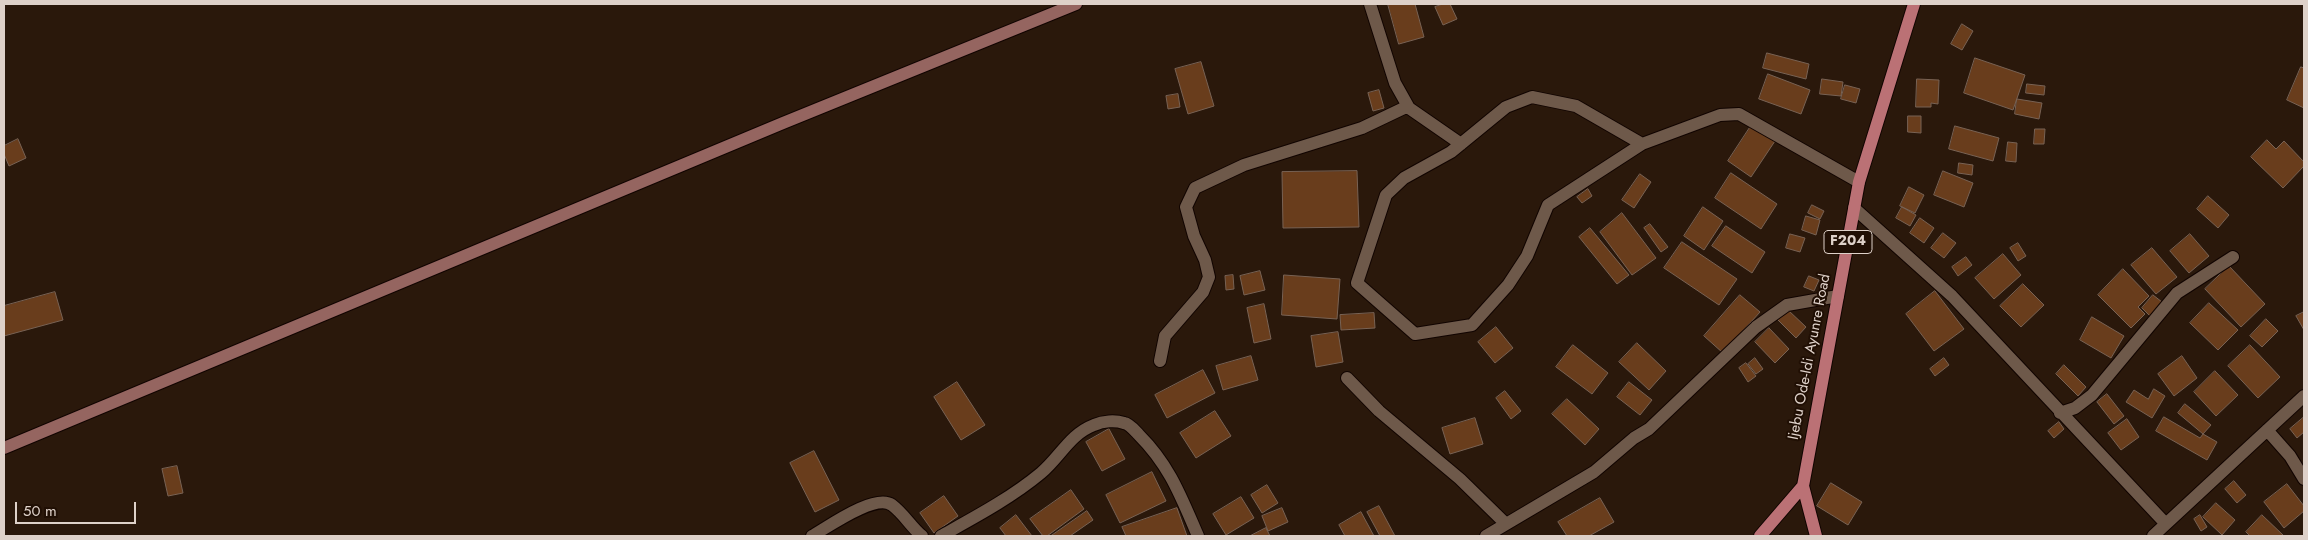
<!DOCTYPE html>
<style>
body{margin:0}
#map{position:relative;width:2308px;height:540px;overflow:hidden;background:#2a180b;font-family:Jost,sans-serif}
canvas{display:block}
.frame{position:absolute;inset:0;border:5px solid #ded1c9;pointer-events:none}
.scale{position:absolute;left:15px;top:502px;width:121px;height:22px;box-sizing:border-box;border:2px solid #ded1c9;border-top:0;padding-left:6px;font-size:15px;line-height:18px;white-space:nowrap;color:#ded1c9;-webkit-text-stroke:4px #200f04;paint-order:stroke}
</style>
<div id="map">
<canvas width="2308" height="540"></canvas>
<div class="frame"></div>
<div class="scale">50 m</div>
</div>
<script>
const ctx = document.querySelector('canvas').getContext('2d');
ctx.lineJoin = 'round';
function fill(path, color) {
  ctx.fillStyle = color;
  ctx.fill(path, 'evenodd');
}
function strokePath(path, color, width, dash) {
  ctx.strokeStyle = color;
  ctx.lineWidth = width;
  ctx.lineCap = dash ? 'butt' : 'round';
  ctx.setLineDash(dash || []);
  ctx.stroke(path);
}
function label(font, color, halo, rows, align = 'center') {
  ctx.font = font + ' Jost,sans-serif';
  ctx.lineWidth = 4;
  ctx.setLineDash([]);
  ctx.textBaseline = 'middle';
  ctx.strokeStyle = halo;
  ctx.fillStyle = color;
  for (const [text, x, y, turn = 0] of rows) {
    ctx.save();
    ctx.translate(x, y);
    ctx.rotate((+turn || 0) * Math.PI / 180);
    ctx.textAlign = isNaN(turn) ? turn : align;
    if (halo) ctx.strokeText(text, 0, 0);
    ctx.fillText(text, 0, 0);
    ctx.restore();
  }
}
const building = new Path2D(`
 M1388,4H1415L1424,37L1399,44Z
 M1443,4H1450L1457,19L1443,25L1435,7Z
 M1962,24L1973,31L1962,50L1951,44Z
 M1767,53L1809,64L1806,79L1763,68Z
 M1975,58L2025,75L2013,110L1964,93Z
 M1201,62L1214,106L1188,114L1175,69Z
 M2301,67L2304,68V108L2287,100Z
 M1768,74L1810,90L1801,114L1759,99Z
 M1822,79L1843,82L1841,96L1820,94Z
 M1917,79L1939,80L1938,104L1931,103V107H1916Z
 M2027,84L2045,86L2044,95L2026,93Z
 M1845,85L1860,89L1856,103L1841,99Z
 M1379,90L1384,108L1373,111L1368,93Z
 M1178,94L1180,107L1168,109L1166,96Z
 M2017,99L2042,103L2039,119L2015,114Z
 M1908,116H1921V133L1908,132Z
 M1751,126L1775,141L1751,177L1728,161Z
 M1955,126L1999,138L1993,161L1949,149Z
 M2035,129H2045L2044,144H2034Z
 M18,139L26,158L9,166L4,154V146Z
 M2267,140L2276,149L2284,141L2304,162V166L2283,188L2251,157Z
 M2008,142L2017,143L2016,162L2006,161Z
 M1959,163L1973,165L1972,175L1958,173Z
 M1357,171L1359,227L1283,228L1282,172Z
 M1943,171L1973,183L1964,207L1934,195Z
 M1731,173L1777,204L1761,229L1715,198Z
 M1640,174L1651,182L1634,208L1622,200Z
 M1909,187L1924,195L1915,213L1900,206Z
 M1588,189L1592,196L1582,203L1577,197Z
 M2208,196L2229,215L2218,228L2197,209Z
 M1812,205L1824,211L1820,219L1808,213Z
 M1703,207L1723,221L1704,250L1684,236Z
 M1902,207L1916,215L1910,226L1896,218Z
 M1622,213L1656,258L1632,275L1600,232Z
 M1806,216L1820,220L1816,235L1802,230Z
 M1920,218L1934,228L1924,243L1910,233Z
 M1650,224L1668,247L1661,252L1644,228Z
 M1726,226L1765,252L1752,273L1712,246Z
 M1590,228L1629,275L1617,284L1579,237Z
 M1943,233L1956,243L1944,258L1931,248Z
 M1790,234L1805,238L1800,252L1786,248Z
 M2190,234L2209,256L2189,273L2170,251Z
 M1682,242L1737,279L1719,305L1664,268Z
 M2018,243L2026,256L2018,261L2010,248Z
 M2152,248L2177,277L2156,294L2131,265Z
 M2003,254L2021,275L1994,299L1975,278Z
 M1966,257L1972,265L1958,276L1952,267Z
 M2229,266L2265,304L2241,327L2205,289Z
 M2123,269L2149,296L2138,307L2145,314L2131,328L2098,295Z
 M1260,271L1265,290L1244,295L1240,276Z
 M1233,275L1234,289L1226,290L1225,276Z
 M1284,275L1340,279L1337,319L1282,315Z
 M1809,276L1819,280L1814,291L1804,287Z
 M2023,284L2044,305L2021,327L2000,306Z
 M1935,291L1964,329L1934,351L1906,314Z
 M55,292L63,320L4,336V306Z
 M1740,295L1760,312L1723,353L1704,336Z
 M2153,295L2162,302L2150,316L2142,308Z
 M2209,303L2238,330L2218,350L2190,323Z
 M1264,304L1271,339L1254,343L1247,308Z
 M1788,310L1806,327L1796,338L1778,320Z
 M2304,312V330L2296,316Z
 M1374,313L1375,328L1341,330L1340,315Z
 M2092,317L2124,336L2111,358L2080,340Z
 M2266,319L2278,331L2262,347L2250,336Z
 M1496,327L1513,348L1495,363L1478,342Z
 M1769,328L1789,349L1775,363L1755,342Z
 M1338,332L1343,362L1316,367L1311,336Z
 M1637,343L1666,371L1649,390L1619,362Z
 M1573,345L1608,373L1592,394L1556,367Z
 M2250,345L2280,377L2258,398L2228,366Z
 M1251,356L1258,380L1223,390L1216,366Z
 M2182,356L2197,378L2174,396L2158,374Z
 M1755,358L1763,369L1756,374L1748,364Z
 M1944,358L1949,365L1935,376L1930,369Z
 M1746,363L1756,376L1748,382L1739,368Z
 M2064,365L2086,387L2078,396L2056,374Z
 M1203,370L1215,393L1167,418L1155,395Z
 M2215,371L2238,395L2216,416L2194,392Z
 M957,382L985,425L961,440L934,397Z
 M1629,382L1652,400L1640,415L1617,397Z
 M2154,389L2165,396L2152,418L2126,402L2134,390L2148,399Z
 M1505,391L1521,411L1511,419L1496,398Z
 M2107,394L2124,416L2114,424L2097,402Z
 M1567,399L1599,429L1585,445L1552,414Z
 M2185,404L2211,425L2203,434L2178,413Z
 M1215,411L1231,436L1196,458L1180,433Z
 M2164,417L2200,438L2203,434L2217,442L2207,460L2156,431Z
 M2304,417V432L2297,438L2290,429Z
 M1475,418L1483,444L1450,454L1442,428Z
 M2127,419L2139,437L2121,450L2108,433Z
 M2059,422L2064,429L2054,438L2048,431Z
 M1109,429L1125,459L1102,471L1086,442Z
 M814,451L839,500L815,512L790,463Z
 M177,466L183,493L168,496L162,469Z
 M1152,472L1166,501L1120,523L1106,495Z
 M2234,481L2246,495L2237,503L2225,489Z
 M1831,483L1862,502L1848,525L1817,506Z
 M2287,484L2304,506V511L2284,528L2264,502Z
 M1267,485L1278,503L1262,513L1251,495Z
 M1071,490L1084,509L1047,536H1043L1030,519Z
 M944,496L958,516L934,533L920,513Z
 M1241,497L1254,518L1226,535L1213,514Z
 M1600,498L1614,522L1589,536H1567L1558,522Z
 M2216,503L2235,520L2222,535L2203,517Z
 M1379,506L1395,536H1380L1367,512Z
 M1177,508L1187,536H1126L1122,527Z
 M1282,508L1288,522L1268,531L1262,516Z
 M1087,511L1093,520L1070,536H1051Z
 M1361,512L1374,536H1345L1339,525Z
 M1016,515L1032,536H1006L1000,528Z
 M2200,515L2207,527L2201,531L2194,519Z
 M2262,515L2283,535L2282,536H2250L2246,532Z
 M1266,528L1270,536H1250Z`);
fill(building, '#693d1c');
strokePath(building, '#786254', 1);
const street = new Path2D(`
 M1370,4L1395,83L1409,108L1461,144
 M1642,144L1576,106L1532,97L1506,107L1451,152L1404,178L1386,195L1357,283L1415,334L1472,325L1508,285L1527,256L1548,205L1642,144L1720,115L1739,114L1859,182
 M1854,208L1952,296L2166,524
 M1160,361L1165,336L1203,292L1209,277L1205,260L1194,236L1186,207L1195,188L1244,165L1362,128L1404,108H1409
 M1347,378L1379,411L1460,479L1506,524
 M2060,413L2075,408L2092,395L2177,293L2233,257
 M2267,430L2290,456L2304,479
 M812,536C828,527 875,493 892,505C904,514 911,527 922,536
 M941,536C975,517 1011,498 1041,473C1060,457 1070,434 1094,425C1103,421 1115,420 1124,423C1130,424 1135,431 1139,435C1170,466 1181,497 1198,536
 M1486,536L1594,472L1634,438L1649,429L1756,327L1787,305L1838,296
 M2153,536L2304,396`);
const secondary = new Path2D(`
 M4,448L783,123L1076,4`);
const primary = new Path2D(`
 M1760,536L1803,486
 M1816,536L1803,486L1859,182L1914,4`);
strokePath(street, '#110400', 14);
strokePath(secondary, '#110400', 14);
strokePath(primary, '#110400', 14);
strokePath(street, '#6e594a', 12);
strokePath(secondary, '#956560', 12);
strokePath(primary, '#bb7175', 12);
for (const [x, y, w] of [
 [1848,242,48]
]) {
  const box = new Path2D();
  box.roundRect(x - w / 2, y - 11.5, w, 23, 4);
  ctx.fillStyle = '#200f04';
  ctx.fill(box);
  strokePath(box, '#ded1c9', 1);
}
label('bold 14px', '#ded1c9', null, [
 ["F204",1848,242]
]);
label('15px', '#ded1c9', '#200f04', [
 ["Ijebu Ode-Idi Ayunre Road",1810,357,-79]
]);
</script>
